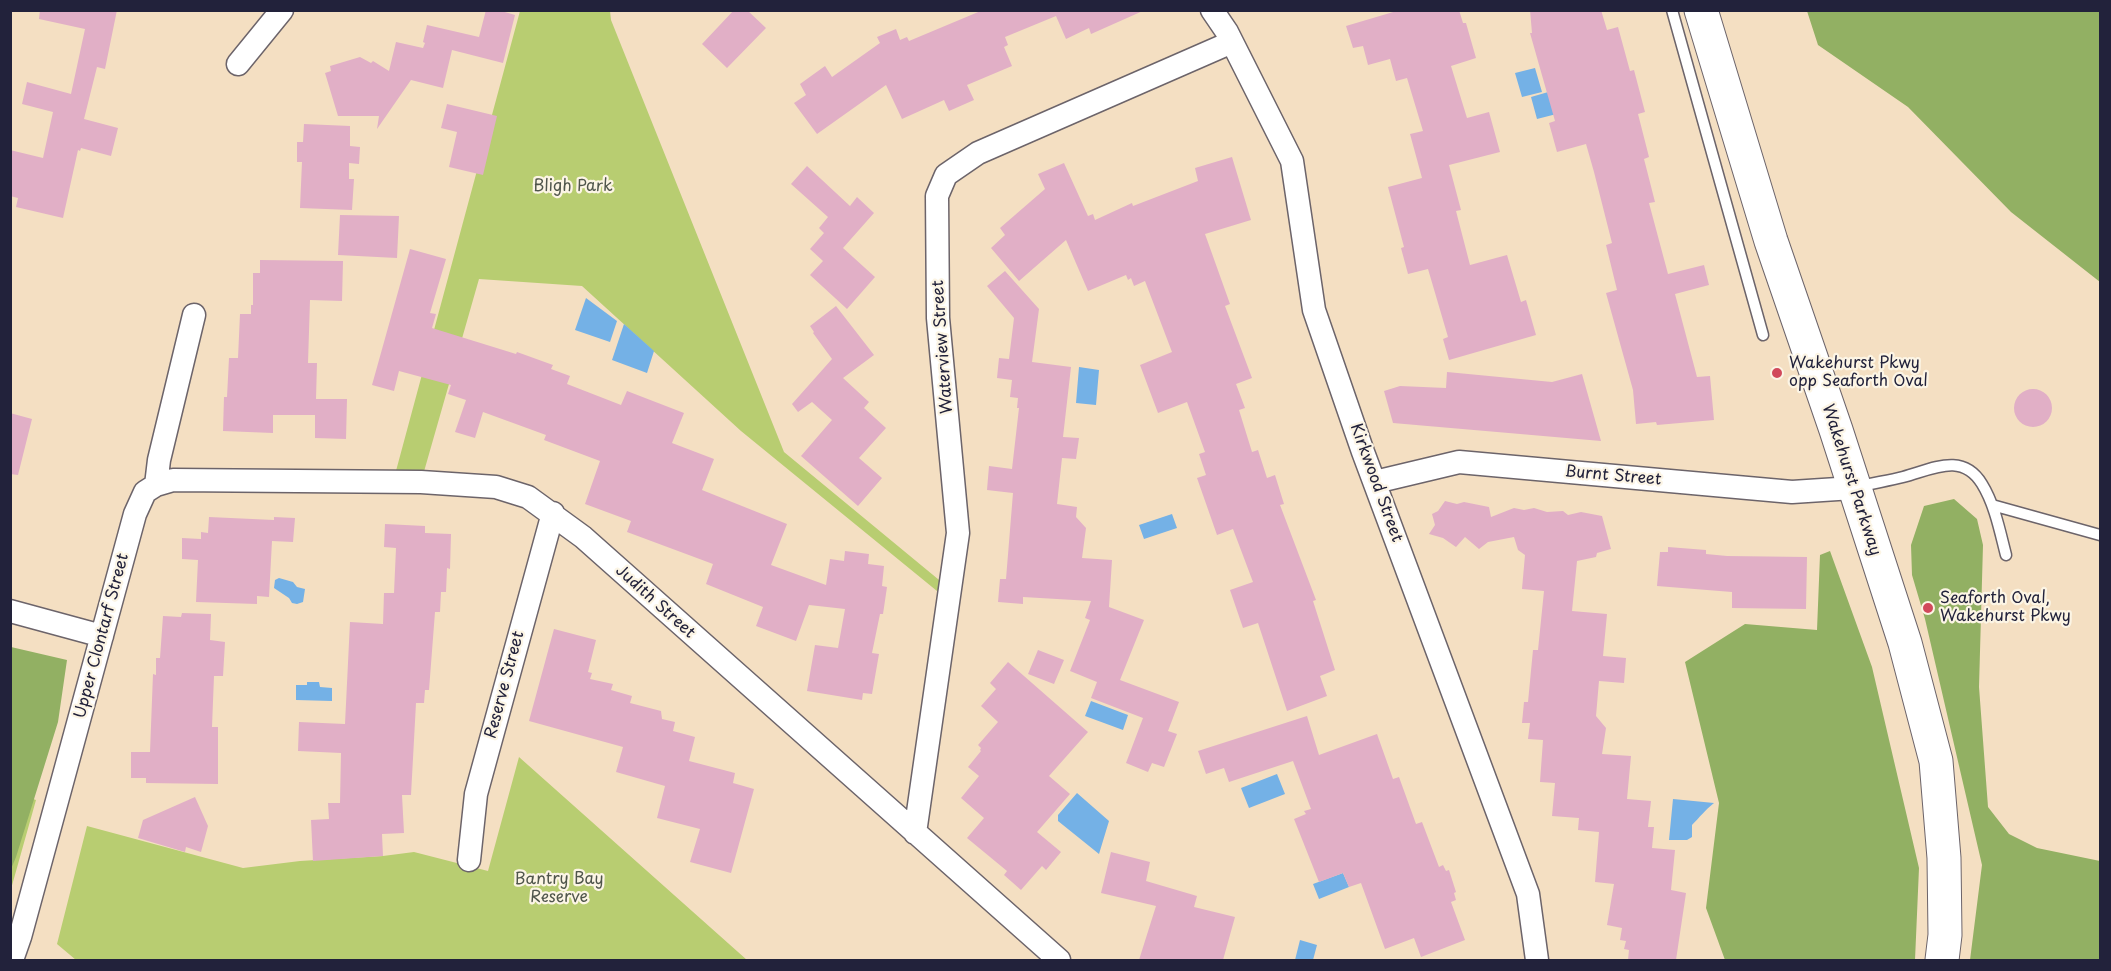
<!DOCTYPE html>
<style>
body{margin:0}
#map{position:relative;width:2111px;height:971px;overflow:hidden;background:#f4dfc2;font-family:"Playpen Sans",sans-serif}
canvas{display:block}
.frame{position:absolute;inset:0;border:12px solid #22223b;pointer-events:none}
</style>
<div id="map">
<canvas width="2111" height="971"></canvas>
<div class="frame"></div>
</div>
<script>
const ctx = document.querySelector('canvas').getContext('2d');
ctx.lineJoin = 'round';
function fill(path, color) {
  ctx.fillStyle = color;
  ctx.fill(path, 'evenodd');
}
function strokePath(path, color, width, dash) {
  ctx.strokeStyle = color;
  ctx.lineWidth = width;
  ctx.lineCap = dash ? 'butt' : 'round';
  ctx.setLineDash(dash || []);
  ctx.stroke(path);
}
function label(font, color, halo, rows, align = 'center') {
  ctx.font = font + ' "Playpen Sans",sans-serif';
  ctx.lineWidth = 4.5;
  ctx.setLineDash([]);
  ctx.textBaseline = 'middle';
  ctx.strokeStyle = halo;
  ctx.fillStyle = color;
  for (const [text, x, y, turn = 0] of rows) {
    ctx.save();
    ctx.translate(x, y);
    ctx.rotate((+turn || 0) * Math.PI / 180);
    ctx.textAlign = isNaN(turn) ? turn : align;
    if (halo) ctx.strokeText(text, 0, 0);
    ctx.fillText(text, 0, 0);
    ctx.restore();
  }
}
fill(new Path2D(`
 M520,11H610L611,20L784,452L950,589L948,600L741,431L582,286L479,279L421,482H393Z
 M519,757L747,960H76L57,944L87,826L243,868L300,861L383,856L414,852L488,871Z
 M11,791L36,800L11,889Z`), '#b8cd71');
fill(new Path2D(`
 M1807,11H2100V282L2011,212L1908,107L1818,45Z
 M1954,499L1977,519L1983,545L1979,687L1988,807L2009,834L2037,848L2100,861V960H1970L1982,865L1925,619L1912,575L1911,545L1924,506Z
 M1830,551L1872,667L1919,868L1915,960H1725L1706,908L1719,803L1685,662L1745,624L1817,630L1820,555Z
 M11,647L67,660L58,722L16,857L11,869Z`), '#92b063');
fill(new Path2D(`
 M1535,68L1542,92L1522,97L1515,73Z
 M1569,86L1576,109L1537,119L1531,97Z
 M586,298L617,321L610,342L575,330Z
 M624,324L654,351L647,373L612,360Z
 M1079,367L1099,370L1096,405L1076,403Z
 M1172,514L1177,528L1144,539L1139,525Z
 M279,578L293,582L297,587L305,589L303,602L297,604L292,603L289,598L274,588L275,580Z
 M307,682H319L320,687L332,688V701L296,700V685H307Z
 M1091,701L1128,715L1123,730L1085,716Z
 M1277,774L1285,794L1249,808L1241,788Z
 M1077,793L1109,821L1099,854L1058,821V815Z
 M1673,799L1714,803C1705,810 1700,817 1692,825V837L1687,840H1669Z
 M1343,873L1349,887L1319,899L1313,884Z
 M1300,940L1317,945L1313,960H1295Z`), '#74b1e6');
fill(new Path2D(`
 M40,10H117L105,69L97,67L84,119L118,128L111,156L81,148L80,151L78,150L63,218L16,207L18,198L10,196V150L43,158L53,112L22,104L27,82L71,94L85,29L39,19Z
 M486,10H498L515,15L503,63L452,50L443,88L411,80L377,129L379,116H338L325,73L331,71L330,66L360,57L371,63L373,61L389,71L396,42L423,48L425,43L423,42L427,25L479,37Z
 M734,10H747L766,28L727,68L702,44Z
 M983,10H1145L1091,34L1089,28L1066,39L1056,16L1005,37L1008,45L1004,47L1012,66L967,85L974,100L949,111L944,100L902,119L886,85L817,134L794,103L806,95L800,84L825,66L832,77L880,43L877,37L896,29L900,40L907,37L909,41Z
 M1400,10H1459L1463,23H1466L1476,58L1451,66L1467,118L1489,112L1500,152L1449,165L1461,210L1456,211L1470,265L1507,255L1521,302L1526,300L1536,335L1449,360L1443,339L1448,337L1428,269L1408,274L1401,248L1404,247L1388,187L1422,178L1410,134L1423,131L1407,78L1396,81L1390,59L1368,65L1363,46L1353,48L1346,26Z
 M1530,10H1601L1607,30L1618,27L1630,71L1634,70L1645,112L1638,114L1649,157L1644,159L1655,202L1649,203L1668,274L1704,265L1709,285L1675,294L1697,377L1710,376L1714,420L1657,425L1656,422L1636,424L1633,390L1606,293L1617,290L1606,245L1612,243L1594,172L1586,144L1557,152L1549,123L1555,121L1530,33H1532Z
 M447,104L497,116L483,175L449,167L457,132L441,128Z
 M304,124L350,126V146L360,147L359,164L349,163V179H354L352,210L300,208L302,162H297V142H303Z
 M1232,157L1251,220L1205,234L1230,304L1225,306L1252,378L1236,384L1245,408L1239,410L1252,452L1258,450L1267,478L1275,475L1284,504L1280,505L1316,600L1313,601L1335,670L1320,676L1327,696L1287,711L1258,623L1243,628L1230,590L1253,582L1233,529L1217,535L1197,478L1206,475L1199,454L1205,452L1187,402L1158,413L1140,365L1172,352L1145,281L1134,286L1131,278L1128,280L1126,275L1088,291L1066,240L1019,281L991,248L1005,235L1000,228L1045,189L1038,174L1064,163L1088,216L1093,214L1095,220L1132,203L1133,206L1198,181L1195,168Z
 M807,166L850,206L857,197L874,213L843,248L875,277L847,309L810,275L823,261L810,249L824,233L819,228L828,217L791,184Z
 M340,215L399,216L397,258L338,255Z
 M410,249L446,259L430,313L436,314L432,328L516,354L517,352L553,365L551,369L570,376L567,384L621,405L627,391L684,413L672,443L714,459L702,490L787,524L771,565L826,585L830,559L844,561L845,551L869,554L868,564L884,566L882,586L887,587L883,614H880L872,653L879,654L872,694L863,693L862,700L807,691L815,645L838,648L845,609L809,605L796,641L756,626L763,607L706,584L713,564L627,532L631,521L585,504L600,461L544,440L546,435L483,412L475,438L455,432L466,400L448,394L451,385L399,371L394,391L372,385Z
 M260,260L343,261L342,301L310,300L308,363H317L316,399H347L346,439L315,438V415H273V433L223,431L224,397H227L229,358H238L240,314H251V305H253V273H260Z
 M1005,271L1039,309L1032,362L1071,367L1063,437L1079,438L1076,459L1062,458L1057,504L1077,507L1076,517L1086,528L1082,558L1112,560L1109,607L1144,620L1120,680L1179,702L1168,731L1177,734L1164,767L1152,763L1148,772L1126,763L1143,718L1091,698L1097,682L1070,671L1090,620L1085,618L1091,601L1023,597V604L998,602L1000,579H1006L1013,493L987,490L989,466L1012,469L1019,408H1017L1018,398L1010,397L1012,380L997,378L999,358L1009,359L1014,318L987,286Z
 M836,306L874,355L843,378L869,402L864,408L886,428L859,458L882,478L858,506L801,456L832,420L812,402L798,412L792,404L832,359L813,333L814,332L810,326Z
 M1447,372L1552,382L1582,374L1601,441L1393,423L1384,391L1400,386L1446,388Z
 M2014 408a19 19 0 1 1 38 0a19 19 0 1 1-38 0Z
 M10,413L32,419L18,475L10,474Z
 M1445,501L1457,504L1464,502L1489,507L1491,517L1514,508L1524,510L1534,508L1547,512L1563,511L1568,515L1581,512L1602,516L1611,549L1597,553L1596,557L1577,561L1572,611L1607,614L1603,656L1626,658L1624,683L1599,681L1596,716L1606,728L1602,754L1631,756L1627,799L1651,801L1648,827H1654L1652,848L1675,850L1671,890L1686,893L1676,960H1628L1629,950L1624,949L1626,941L1620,940L1622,928L1607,925L1614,884L1595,882L1599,832L1578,830L1579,818L1552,816L1555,783L1540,782L1543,740L1528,739L1530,723H1522L1524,702H1528L1533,650H1538L1544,591L1522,589L1525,555L1518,550L1514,537L1488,542L1479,549L1465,537L1456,547L1443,538L1429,534L1435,525L1432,514L1438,511Z
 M209,517L274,520V517L295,518L293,542L272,541L269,597L257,596V604L196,602L198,560L182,559V538L201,539V532L208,533Z
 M385,524L425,526V533L451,534L450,569L447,568L446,592H441L440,612H435L429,690H425L424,703H416L411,795H402L404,833L382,834L383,856L313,861L311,820L329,819L328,803H340L341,753L298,751L299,722L345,724L350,622L383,624L384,593H394L396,548L384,547Z
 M1668,547L1706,550V554L1727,556L1807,557L1806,609L1732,608V592L1657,586L1660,552H1668Z
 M182,613L211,614L210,640L225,642L223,676H214L212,727H218V784L146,783V778H131V752H150L153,674L156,675V658H160L163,616L181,617Z
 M554,629L596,640L588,672L592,673L590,679L613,684L611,690L632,696L630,703L661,711L662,719L675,722L673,731L695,737L689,761L735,773L733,783L754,789L731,873L690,862L700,829L657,818L665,786L616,772L623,747L529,721Z
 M1038,650L1064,660L1054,684L1028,674Z
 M1008,662L1088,732L1049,776L1070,794L1037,832L1061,852L1046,870L1042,866L1021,890L1004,875L1007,871L967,838L984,818L961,798L979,776L968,767L981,751L980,750L981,748L978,745L998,722L981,706L996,689L990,683Z
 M1307,716L1319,755L1377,734L1393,779L1399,777L1416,824L1422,822L1439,867L1443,865L1446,871L1449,870L1456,892L1454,893L1456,900L1451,902L1465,940L1421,957L1414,938L1385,949L1361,883L1349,887L1343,873L1319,882L1294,819L1306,814L1304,811L1311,809L1293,761L1229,782L1224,768L1206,774L1198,751Z
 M195,797L208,826L201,852L186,847L185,852L138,838L143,820Z
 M1111,852L1150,862L1146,881L1197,896L1194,907L1235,917L1223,960H1139L1156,906L1101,893Z`), '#e1afc6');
const lane = new Path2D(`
 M1672,10L1763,335
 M1857,487C1872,483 1888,481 1903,477C1931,470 1962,451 1982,484C1995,505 2000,532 2006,555
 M1992,505L2100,535`);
const street = new Path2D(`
 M1212,10L1227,32L1292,161L1314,310L1363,452L1528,894L1537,960
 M238,64L282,10
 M1375,482L1459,462L1792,492L1853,488
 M156,485L173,480L421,482L496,487L528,497L583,537L1059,960
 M10,611L102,636
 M915,833L958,533L938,318L937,196L946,175L978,153L1232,42
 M469,860L476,794L553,513
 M12,960L20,937L135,514L145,492L156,485L159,460L194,315`);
const primary = new Path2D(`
 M1701,10L1771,241L1836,430L1905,643L1936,761L1944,858L1945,935L1942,960`);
strokePath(lane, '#6c646a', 13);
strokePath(street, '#6c646a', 25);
strokePath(primary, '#6c646a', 35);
strokePath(lane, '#fff', 10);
strokePath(street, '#fff', 22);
strokePath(primary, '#fff', 33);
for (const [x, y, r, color] of [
 [1777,373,6,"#d1495b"],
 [1928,608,6,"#d1495b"]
]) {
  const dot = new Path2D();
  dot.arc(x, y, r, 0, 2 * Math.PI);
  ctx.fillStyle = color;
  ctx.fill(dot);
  strokePath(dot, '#fcf5e5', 2);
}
label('16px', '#4f554b', '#fcf5e5', [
 ["Bligh Park",573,187],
 ["Bantry Bay",559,880],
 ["Reserve",559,898]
]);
label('16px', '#22223b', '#fcf5e5', [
 ["Waterview Street",943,347,-94],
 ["Burnt Street",1613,476,5],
 ["Wakehurst Parkway",1851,480,72],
 ["Kirkwood Street",1376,483,70],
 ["Judith Street",655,602,42],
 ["Upper Clontarf Street",102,636,-75],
 ["Reserve Street",505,685,-75]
]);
label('16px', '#22223b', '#fcf5e5', [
 ["Wakehurst Pkwy",1789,364],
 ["opp Seaforth Oval",1789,382],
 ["Seaforth Oval,",1940,599],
 ["Wakehurst Pkwy",1940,617]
], 'left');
</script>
